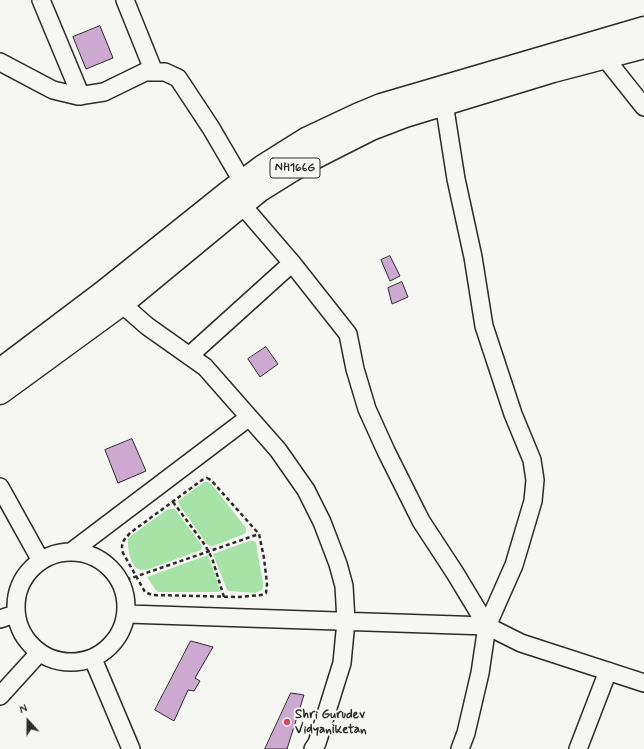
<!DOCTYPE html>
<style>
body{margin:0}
#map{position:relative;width:644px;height:749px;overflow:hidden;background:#f6f6f2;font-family:Mynerve,sans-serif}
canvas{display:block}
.north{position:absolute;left:8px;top:701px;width:40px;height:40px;-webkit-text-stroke:3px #f6f6f2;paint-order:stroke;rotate:339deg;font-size:11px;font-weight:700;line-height:16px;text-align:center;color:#2b2b2b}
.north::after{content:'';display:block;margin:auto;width:14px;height:18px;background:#2b2b2b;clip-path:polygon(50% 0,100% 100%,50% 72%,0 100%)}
</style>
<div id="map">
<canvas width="644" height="749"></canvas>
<div class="north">N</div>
</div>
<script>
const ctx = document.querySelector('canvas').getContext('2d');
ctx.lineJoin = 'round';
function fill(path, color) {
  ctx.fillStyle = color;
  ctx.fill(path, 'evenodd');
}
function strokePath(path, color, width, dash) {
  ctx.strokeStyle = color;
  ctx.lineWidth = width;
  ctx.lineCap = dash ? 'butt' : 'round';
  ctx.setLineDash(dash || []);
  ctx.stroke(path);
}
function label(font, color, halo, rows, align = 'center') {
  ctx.font = font + ' Mynerve,sans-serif';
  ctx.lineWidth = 4;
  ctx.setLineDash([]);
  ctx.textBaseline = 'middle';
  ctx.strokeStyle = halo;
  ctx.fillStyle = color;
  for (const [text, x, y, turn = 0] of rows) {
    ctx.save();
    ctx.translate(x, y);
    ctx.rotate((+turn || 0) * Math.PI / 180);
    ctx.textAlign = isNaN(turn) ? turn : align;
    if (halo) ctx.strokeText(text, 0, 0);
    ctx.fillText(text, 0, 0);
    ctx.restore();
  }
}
fill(new Path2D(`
 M204,482H208L213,486L246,528V532L244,534L213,546H210L207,544L180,506L178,501Z
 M168,509H175L202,546L201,550L146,570C144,570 141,570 139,569C130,567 127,546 128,538Z
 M249,541H254L256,543L263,583V589L255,593L230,591L227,590L213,554Z
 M208,555L219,586L220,590L219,592H158L155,589L147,577Z`), '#a7e2a7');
const building = new Path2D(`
 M100,26L113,58L86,69L73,37Z
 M390,256L400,276L390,281L381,260Z
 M402,282L408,297L392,304L388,288Z
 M266,347L278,364L260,377L248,359Z
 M132,439L146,471L118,483L105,450Z
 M191,641L213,647L195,678L200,681L194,691L188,690L174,721L155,710Z
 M291,693L304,695L287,749H265Z`);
fill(building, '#cda8d1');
strokePath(building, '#2b2b2b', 1);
const minor = new Path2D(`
 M41,0L81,96
 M125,0L154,72
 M605,58L644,107
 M0,62L53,90L78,96L104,92L145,72H165L178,78L211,128L242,181
 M441,94L444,103L456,179L473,257L484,326L513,414L532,460L535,480L533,501L514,565L487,626L480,673L466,733L460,749
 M242,205L292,263L348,334L355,369L367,409L386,451L421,521L455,573L487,626
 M122,304L147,326L205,367L278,450L306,490L322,522L338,564L344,586L346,621L342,663L317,743L313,749
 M189,356L292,263
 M0,487L41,561
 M16 607a55 55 0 1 1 110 0a55 55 0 1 1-110 0Z
 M71,552L248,418
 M127,614L487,626L521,643L644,683
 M0,619L15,614
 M93,659L131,749
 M0,696L39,653
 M578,749L608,671`);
const trunk = new Path2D(`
 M0,370L102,293L227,193L263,166L306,139L357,115L381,105L644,28
 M0,393L122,304L259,191L304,163L371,129L405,116L553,71L644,47`);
strokePath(minor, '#2b2b2b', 20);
strokePath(trunk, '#2b2b2b', 25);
strokePath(new Path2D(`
 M207,478L211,480L259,534L264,558L267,584L266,593L261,595L239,597L152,595L145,592L123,553C120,543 124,540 130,533L202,480Z
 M173,502L205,545L212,558L224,597
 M120,582L259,534`), '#2b2b2b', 2.5, [4, 3]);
strokePath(minor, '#f6f6f2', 17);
strokePath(trunk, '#f6f6f2', 22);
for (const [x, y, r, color] of [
 [287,722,4,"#d1495b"]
]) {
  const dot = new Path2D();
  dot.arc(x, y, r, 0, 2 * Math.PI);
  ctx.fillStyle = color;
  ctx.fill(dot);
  strokePath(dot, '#f6f6f2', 1.5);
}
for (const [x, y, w] of [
 [295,168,50]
]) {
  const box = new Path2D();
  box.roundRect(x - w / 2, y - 10, w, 20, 3);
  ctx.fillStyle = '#f6f6f2';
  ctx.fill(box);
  strokePath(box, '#2b2b2b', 1);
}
label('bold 12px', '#2b2b2b', null, [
 ["NH166G",295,168]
]);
label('bold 13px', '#2b2b2b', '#f6f6f2', [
 ["Shri Gurudev",295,715],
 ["Vidyaniketan",295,730]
], 'left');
</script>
